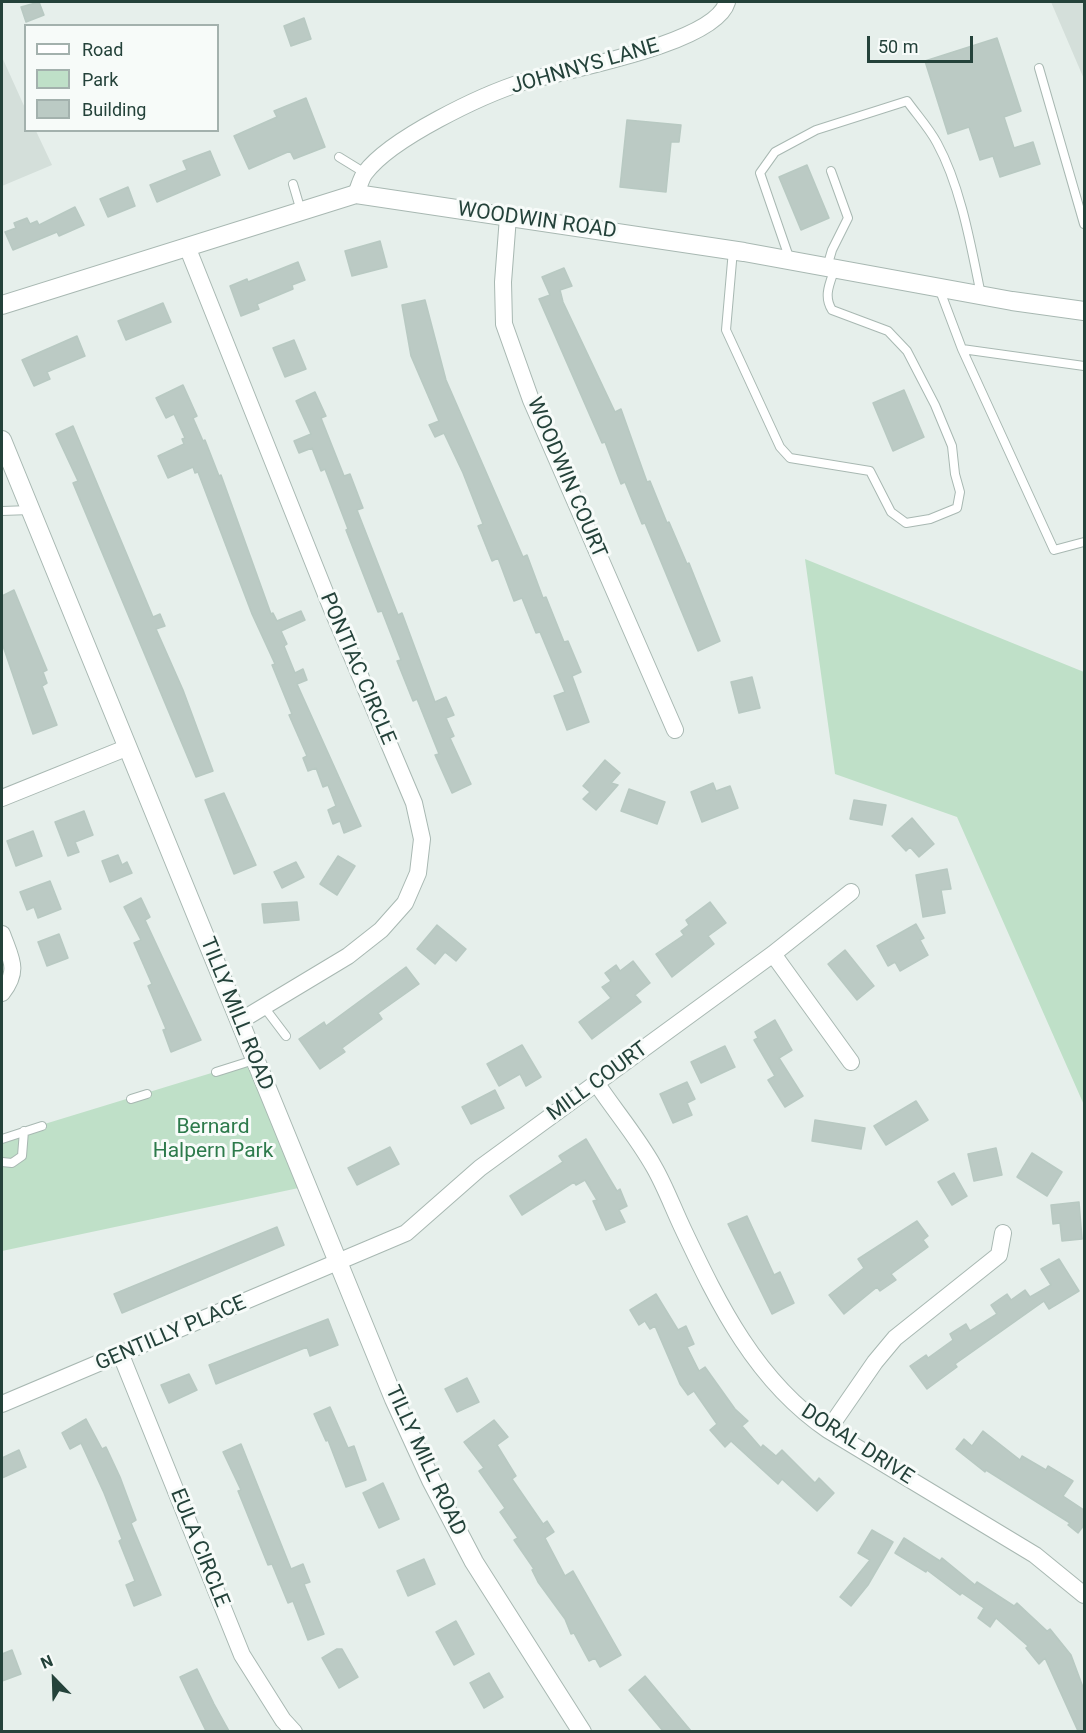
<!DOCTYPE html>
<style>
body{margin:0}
#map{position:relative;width:1086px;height:1733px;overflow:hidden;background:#e6efeb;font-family:Roboto,sans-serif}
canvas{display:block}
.frame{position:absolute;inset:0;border:3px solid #24423a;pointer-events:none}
.legend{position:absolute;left:24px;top:24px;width:195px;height:108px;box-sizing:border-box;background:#f7fbf9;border:2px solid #a3b1ad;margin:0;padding:8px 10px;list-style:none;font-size:18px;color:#24423a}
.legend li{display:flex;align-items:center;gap:12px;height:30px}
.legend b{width:30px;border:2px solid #a3b1ad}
.north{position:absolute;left:24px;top:1649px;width:60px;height:60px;-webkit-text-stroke:4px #f7fbf9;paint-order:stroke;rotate:337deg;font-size:16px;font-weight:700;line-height:24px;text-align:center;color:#24423a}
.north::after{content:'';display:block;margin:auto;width:21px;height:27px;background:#24423a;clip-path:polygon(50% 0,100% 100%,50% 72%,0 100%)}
.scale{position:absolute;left:867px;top:36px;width:106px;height:27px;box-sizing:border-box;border:3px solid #24423a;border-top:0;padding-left:8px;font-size:18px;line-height:21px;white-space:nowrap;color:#24423a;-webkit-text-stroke:4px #f7fbf9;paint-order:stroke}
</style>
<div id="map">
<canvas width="1086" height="1733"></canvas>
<div class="frame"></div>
<ul class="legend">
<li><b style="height:8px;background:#fff"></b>Road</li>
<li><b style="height:16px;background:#bfe0c8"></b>Park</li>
<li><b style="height:16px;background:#bbcac4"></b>Building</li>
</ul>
<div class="north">N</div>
<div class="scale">50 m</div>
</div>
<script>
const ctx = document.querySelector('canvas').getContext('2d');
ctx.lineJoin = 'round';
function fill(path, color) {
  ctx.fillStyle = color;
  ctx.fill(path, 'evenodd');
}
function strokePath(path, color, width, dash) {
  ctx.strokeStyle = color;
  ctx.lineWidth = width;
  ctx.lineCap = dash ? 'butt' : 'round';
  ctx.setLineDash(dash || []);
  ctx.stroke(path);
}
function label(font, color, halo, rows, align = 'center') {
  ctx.font = font + ' Roboto,sans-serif';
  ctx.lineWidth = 6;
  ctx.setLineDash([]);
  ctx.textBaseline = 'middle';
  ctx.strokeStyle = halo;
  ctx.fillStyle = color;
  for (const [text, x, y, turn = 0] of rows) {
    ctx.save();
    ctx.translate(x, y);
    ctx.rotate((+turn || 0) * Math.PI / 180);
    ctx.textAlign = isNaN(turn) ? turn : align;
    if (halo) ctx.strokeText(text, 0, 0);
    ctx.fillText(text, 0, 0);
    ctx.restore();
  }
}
fill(new Path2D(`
 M1051,2H1084V79Z
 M2,57L25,108L26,130L36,131L52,165L2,186Z`), '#d4dfda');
fill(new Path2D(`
 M805,559L1084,672V1105L957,817L835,774Z
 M254,1060L308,1186L2,1251V1137Z`), '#bfe0c8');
const building = new Path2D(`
 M39,2L44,15L26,22L21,7Z
 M304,18L311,39L291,46L284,26Z
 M997,38L1021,111L1004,117L1014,148L1033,142L1040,164L1000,177L993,156L980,160L969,127L948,134L925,61Z
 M306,98L325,147L294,159L290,151L249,169L234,136L277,117L274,111Z
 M627,120L681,125L679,142H671L666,192L620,187Z
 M210,151L220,175L157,202L150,185L187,170L183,161Z
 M807,165L829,218L801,230L779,177Z
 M128,187L135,206L108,217L100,199Z
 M75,207L84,225L59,236L57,232L13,250L5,232L16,228L14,223L27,218L30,224L37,221L39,225Z
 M380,241L387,267L352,276L345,251Z
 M298,262L305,280L292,285L293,289L257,304L259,309L241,316L230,286L247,279L248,282Z
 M564,268L572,286L560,290L563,302L615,412L621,409L647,482L650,481L667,523L669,522L687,564L689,563L720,641L698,651L645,523L642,524L625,482L621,484L605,442L602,443L539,299L550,295L542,277Z
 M425,300L446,380L523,557L527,555L543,598L546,597L564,642L568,641L581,672L572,676L589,722L567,730L554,696L565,692L540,632L536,633L522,598L514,601L498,558L492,561L478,526L483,524L463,473L444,433L435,437L429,425L439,421L411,356L402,305Z
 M163,303L171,322L126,340L118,321Z
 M77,336L85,356L47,372L50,379L34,386L22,360Z
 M294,340L306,369L285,377L273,348Z
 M183,385L197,416L193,418L203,441L205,440L219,476L221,475L271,614L273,613L277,621L301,611L305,620L281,631L287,644L284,646L295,673L303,669L307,680L297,684L361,826L344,833L340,821L333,824L328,810L336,806L328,785L323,787L316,768L308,771L303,758L307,756L289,715L292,714L272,665L275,664L252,614L198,472L195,473L193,467L168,478L158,456L184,444L182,439L185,438L174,414L166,418L156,398Z
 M904,390L924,437L893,451L873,403Z
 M315,392L326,416L321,418L344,476L350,474L363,508L357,510L398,615L402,613L435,702L446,697L454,715L446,718L454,736L450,738L471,784L452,793L435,755L439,754L417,699L413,701L397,661L401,660L382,611L378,612L346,530L348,529L325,469L321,471L312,448L299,453L294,441L311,434L296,401Z
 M73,426L153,617L160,614L165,626L156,629L183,690L213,771L196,777L73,483L78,481L56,434Z
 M14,590L47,670L43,672L47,683L42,686L57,725L33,734L2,643V596Z
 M752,677L760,708L739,713L731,682Z
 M605,760L620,773L611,783L618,785L596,810L583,799L590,792L583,786Z
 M713,783L716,791L730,786L738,808L702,822L691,792Z
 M629,789L665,802L657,824L621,811Z
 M224,793L256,865L234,874L205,800Z
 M854,800L886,805L882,825L850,819Z
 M84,811L93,835L75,842L79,852L68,856L55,822Z
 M912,818L934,844L919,857L910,847L906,851L892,836Z
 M33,831L42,856L16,866L7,841Z
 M118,855L122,865L127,862L132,873L110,882L102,861Z
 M338,856L355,866L337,895L320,884Z
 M296,862L304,877L282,888L274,872Z
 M947,869L951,889L941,890L945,913L923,917L916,875Z
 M50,881L61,909L38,918L34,907L27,910L20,892Z
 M141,898L150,917L145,920L201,1040L171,1052L163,1030L166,1029L148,986L152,984L134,943L141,940L124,907Z
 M297,902L299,920L264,923L262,904Z
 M710,902L726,923L708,936L714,944L672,977L656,954L684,935L681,931L689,925L686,920Z
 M916,924L924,938L920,940L928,955L900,971L895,962L888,966L877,946Z
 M437,925L466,949L456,961L445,952L435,964L417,949Z
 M59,934L68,958L47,966L38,942Z
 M845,950L874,986L857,1000L828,964Z
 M633,961L650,983L635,995L641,1002L592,1039L579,1022L611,998L602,987L611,981L605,973L616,965L620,971Z
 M406,967L419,984L378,1013L382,1019L342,1048L345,1052L320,1069L299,1039L324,1022L326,1026Z
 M775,1020L792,1050L779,1058L803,1096L785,1107L768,1080L775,1076L754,1040L758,1038L755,1032Z
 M522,1045L541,1077L526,1086L520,1074L499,1086L487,1064Z
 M725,1046L735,1067L701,1083L691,1062Z
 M687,1082L695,1099L687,1103L692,1115L673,1123L660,1094Z
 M495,1090L504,1108L471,1124L462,1107Z
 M916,1101L928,1120L886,1145L874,1126Z
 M815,1120L865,1128L861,1149L812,1141Z
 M586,1139L617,1191L620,1189L627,1206L619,1210L625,1222L606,1230L593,1201L597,1200L585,1180L576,1185L574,1182L522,1215L510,1196L563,1162L559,1156Z
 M390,1147L399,1164L357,1185L348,1168Z
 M996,1148L1002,1175L974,1181L968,1154Z
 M1032,1153L1062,1172L1047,1196L1017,1177Z
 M954,1173L967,1196L952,1205L938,1182Z
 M1079,1202L1082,1239L1062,1241L1060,1223L1053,1224L1051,1205Z
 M747,1216L774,1275L780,1272L794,1303L772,1314L728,1224Z
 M917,1221L928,1236L923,1240L928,1247L891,1274L896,1280L880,1291L877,1287L844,1314L829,1295L864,1268L858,1259Z
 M277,1227L284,1245L122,1313L114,1294Z
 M1059,1259L1079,1291L1049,1309L1044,1301L955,1364L957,1367L927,1389L910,1366L926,1355L928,1358L953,1340L950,1334L966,1324L970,1331L997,1314L991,1305L1007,1294L1011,1300L1025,1290L1030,1297L1051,1285L1041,1269Z
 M656,1294L678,1330L686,1326L694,1344L687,1347L699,1371L705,1367L735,1409L748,1421L742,1426L761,1448L763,1445L776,1456L782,1450L815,1483L819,1478L834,1493L817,1511L782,1479L778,1484L731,1441L725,1447L710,1430L717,1424L694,1391L688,1395L680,1384L655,1326L650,1329L645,1321L639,1325L630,1310Z
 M328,1319L338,1345L310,1356L307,1347L216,1384L209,1365Z
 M189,1374L197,1390L169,1403L161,1385Z
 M467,1378L479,1402L457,1412L445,1389Z
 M330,1407L348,1448L354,1446L366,1480L346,1487L328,1440L326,1441L314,1414Z
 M86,1419L102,1449L106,1447L120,1477L136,1520L131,1523L161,1595L134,1606L126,1585L135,1581L119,1541L122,1539L104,1493L81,1443L70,1449L62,1433Z
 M494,1420L508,1437L497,1445L516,1476L512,1479L543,1524L547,1521L554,1532L545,1538L565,1576L573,1571L621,1655L600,1667L595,1658L589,1661L574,1633L571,1634L565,1619L538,1582L532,1570L534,1569L514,1540L518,1538L500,1512L505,1508L479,1471L484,1468L464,1442Z
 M983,1431L1020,1460L1022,1456L1046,1470L1048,1466L1073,1481L1063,1496L1084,1510V1525L1078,1533L1068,1525L1070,1523L986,1470L985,1472L956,1449L964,1439L972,1446Z
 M241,1444L291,1569L303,1564L310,1582L304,1584L324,1634L308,1640L293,1601L288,1603L272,1564L268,1565L238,1491L241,1490L223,1452Z
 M19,1450L26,1467L2,1478V1458Z
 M383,1483L399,1519L379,1528L363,1493Z
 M872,1530L893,1542L868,1585L851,1606L840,1597L870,1560L858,1553Z
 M904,1538L940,1561L942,1558L975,1585L977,1582L1014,1606L1017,1603L1047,1631L1050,1629L1071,1655L1084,1690V1731H1078L1045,1658L1039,1664L1026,1648L1028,1646L996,1618L990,1627L978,1618L984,1608L962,1593L960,1595L927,1570L926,1572L895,1553Z
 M424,1559L435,1584L408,1596L397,1571Z
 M456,1621L474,1654L454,1665L436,1632Z
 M337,1649H342L358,1677L339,1688L322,1658Z
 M12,1650L21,1674L2,1681V1654Z
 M197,1669L214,1704L229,1731H206L189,1696L180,1677Z
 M489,1673L503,1697L484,1708L470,1683Z
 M645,1676L691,1731H663L629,1690Z`);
fill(building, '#bbcac4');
strokePath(building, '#b8c9c2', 1.5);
const service = new Path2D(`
 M1039,68L1084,224
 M339,157L365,173
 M293,184L301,211
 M733,250L726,330L780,447L790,458L870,471L891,512L906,523L930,519L957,508L960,492L955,474L952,446L935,405L907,351L888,331L832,310C823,296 830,283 835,268
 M790,260L760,173L775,152L816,130L907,101C917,115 929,128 937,143C961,187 971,246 981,295
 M827,267L832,250L848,218L831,171
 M939,288L962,349L1084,366
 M962,349L1054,550L1084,542
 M2,511L30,510
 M264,1007L286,1036
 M216,1072L254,1060
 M131,1099L147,1094
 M2,1139L42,1126
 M2,1162L12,1163L22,1156L24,1131`);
const minor = new Path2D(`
 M356,194C359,187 361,178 365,173C391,138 482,95 523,82C565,70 715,44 727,2
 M508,217L503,282L504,324L531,400L675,730
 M188,249L331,607L414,803L422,839L418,873L405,903L381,930L348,956L240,1021
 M2,798L126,748
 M2,934C11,959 20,970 2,993
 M773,954L851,1062
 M597,1084C615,1111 638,1138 654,1167C665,1186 673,1208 683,1229C719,1305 756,1381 828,1430L1035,1555L1084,1595
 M121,1355L242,1655L283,1720L294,1732
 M2,1404L406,1233L480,1168L773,954L851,892
 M828,1430L875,1362L895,1338L999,1255L1003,1233`);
const tertiary = new Path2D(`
 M2,305L356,194L744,252L1012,301L1084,311
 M2,440L394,1399L431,1480L474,1562L582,1732`);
strokePath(service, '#a8b8b2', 10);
strokePath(minor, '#a8b8b2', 18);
strokePath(tertiary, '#a8b8b2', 20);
strokePath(service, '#fff', 8);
strokePath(minor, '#fff', 16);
strokePath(tertiary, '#fff', 18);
label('21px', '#24423a', '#f7fbf9', [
 ["JOHNNYS LANE",585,67,-16],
 ["WOODWIN ROAD",537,221,8],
 ["WOODWIN COURT",566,478,67],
 ["PONTIAC CIRCLE",357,669,67],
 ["TILLY MILL ROAD",236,1014,68],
 ["MILL COURT",598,1082,-36],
 ["GENTILLY PLACE",171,1334,-23],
 ["DORAL DRIVE",857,1445,33],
 ["TILLY MILL ROAD",425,1461,65],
 ["EULA CIRCLE",199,1548,68]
]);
label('21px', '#2d7a4b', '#f7fbf9', [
 ["Bernard",213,1128],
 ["Halpern Park",213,1152]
]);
</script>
